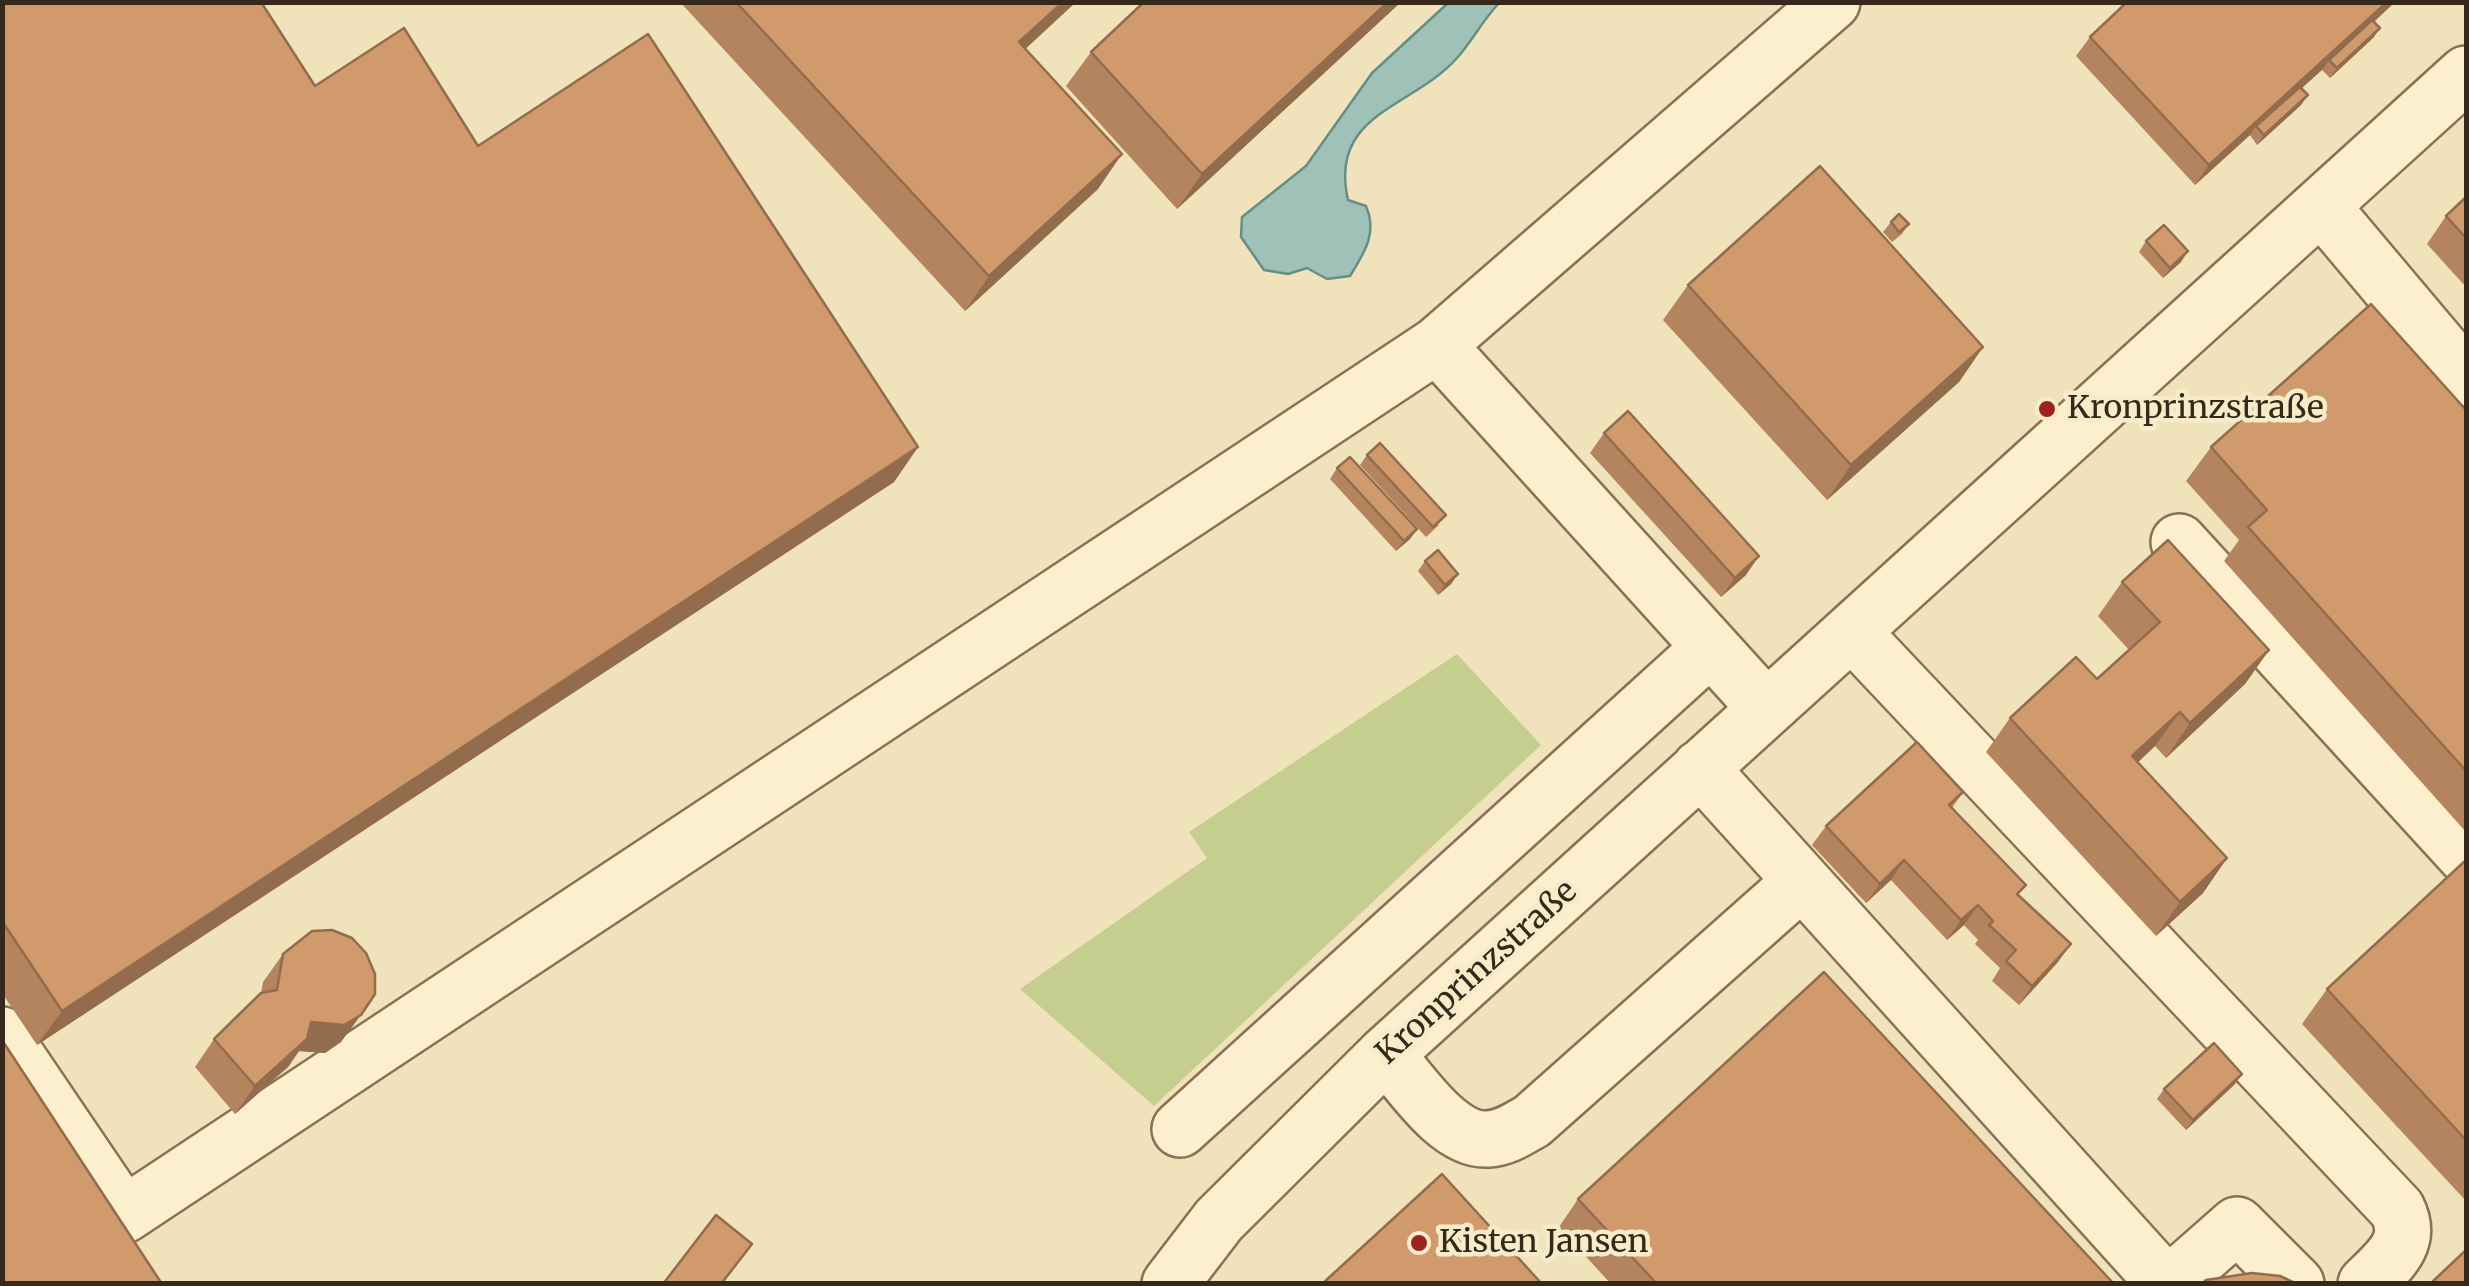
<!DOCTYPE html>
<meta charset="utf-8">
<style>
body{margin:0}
#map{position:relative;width:2469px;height:1286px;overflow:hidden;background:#f0e2ba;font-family:Merriweather,serif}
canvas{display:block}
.frame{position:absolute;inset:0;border:5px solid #36281a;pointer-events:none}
</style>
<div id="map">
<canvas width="2469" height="1286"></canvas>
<div class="frame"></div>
</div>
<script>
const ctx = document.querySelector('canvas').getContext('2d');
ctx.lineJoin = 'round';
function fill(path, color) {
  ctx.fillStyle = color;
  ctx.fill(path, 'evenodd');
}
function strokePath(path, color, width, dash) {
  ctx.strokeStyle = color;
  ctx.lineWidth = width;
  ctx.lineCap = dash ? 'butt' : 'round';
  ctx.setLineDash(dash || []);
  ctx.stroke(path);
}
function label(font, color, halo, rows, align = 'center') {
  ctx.font = font + ' Merriweather,serif';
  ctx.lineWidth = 9;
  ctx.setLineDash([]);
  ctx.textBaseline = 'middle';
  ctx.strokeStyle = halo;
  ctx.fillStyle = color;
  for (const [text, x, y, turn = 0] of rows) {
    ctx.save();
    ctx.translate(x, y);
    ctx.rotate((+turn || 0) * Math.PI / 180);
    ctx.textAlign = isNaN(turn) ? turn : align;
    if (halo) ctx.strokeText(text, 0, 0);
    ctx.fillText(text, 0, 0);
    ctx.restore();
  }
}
fill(new Path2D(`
 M1457,654L1541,745L1154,1106L1020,989L1207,858L1189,832Z`), '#c5ce8e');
const water = new Path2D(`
 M1448,3H1499C1483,20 1472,41 1457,58C1413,108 1328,113 1348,200L1366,206C1378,233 1364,253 1350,276L1327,279L1307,268L1288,274L1264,270L1241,237L1242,217L1306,166L1372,73Z`);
fill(water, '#9fc1b8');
strokePath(water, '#678e85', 2.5);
const minor = new Path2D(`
 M2322,207L2466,378
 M1437,345L1765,707
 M2179,542L2466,856
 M1852,632L2397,1209C2414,1243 2389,1261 2366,1284
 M1700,768L2166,1284
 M2,1035L124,1215L1437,345L1832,2
 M1386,1054C1409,1080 1448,1142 1488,1139C1505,1138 1518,1129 1532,1121L1801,882
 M1180,1129L1710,648
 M1170,1284L1219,1220L1386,1054L2466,74
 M2170,1284L2237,1225L2296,1284`);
strokePath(minor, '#887154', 60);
strokePath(minor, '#fbefce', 55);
fill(new Path2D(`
 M2,2L315,86L478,146L918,447L894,482L37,1045L2,993Z
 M680,2H1076L1025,49L1098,189L965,311Z
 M1144,2H1401L1177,209L1066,86L1091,52Z
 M2125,2H2395L2374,22L2380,28L2373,38L2330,78L2322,70L2323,69L2301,88V105L2257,145L2250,135L2195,185L2076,56L2090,37L2126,4Z
 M2466,198V287L2427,244L2446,216Z
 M1891,222L1909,224L1902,234L1892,242L1883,232Z
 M2146,241L2181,262L2163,278L2139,252Z
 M1688,285L1983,347L1959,382L1827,500L1663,320Z
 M2466,410V832L2224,561L2239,540L2186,481L2211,447Z
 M1604,433L1746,575L1721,597L1590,453Z
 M1367,455L1439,525L1426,537L1360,465Z
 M1337,468L1417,529L1410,539L1396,551L1330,479Z
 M1425,561L1458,574L1451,584L1438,595L1418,571Z
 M2122,582L2269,650L2245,684L2166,758L2155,746L2138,762L2227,858L2203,893L2156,936L1986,752L2010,718L2097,679L2129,650L2098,616Z
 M1963,792L1952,808L2019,896L2071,944L2057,963L2019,1005L1992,981L2000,968L1975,944L1978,940L1964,925L1947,940L1891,880L1866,903L1812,845L1826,826Z
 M2466,860V1201L2302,1024L2327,989Z
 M283,954L341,1042L325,1053L299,1051L288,1067L235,1114L195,1067L214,1039L261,993L263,982Z
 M2235,1084L2186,1130L2157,1099L2164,1089Z
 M1578,1199L2114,1284H1611L1559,1227Z`), '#b4845e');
fill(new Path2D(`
 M1063,2H1076L995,77L1019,42Z
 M1388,2H1401L1177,209L1202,174Z
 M2387,2H2395L2331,61L2329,60L2323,69L2258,128L2256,126L2250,135L2195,185L2209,165Z
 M2380,28L2373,38L2330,78L2337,68Z
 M2308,95L2301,105L2257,145L2264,135Z
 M1122,154L1098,189L965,311L989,276Z
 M2188,251L2181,262L2163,278L2170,268Z
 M1983,347L1959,382L1827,500L1851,465Z
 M918,447L894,482L37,1045L62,1011Z
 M1417,529L1410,539L1396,551L1404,541Z
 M1759,556L1746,575L1721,597L1735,578Z
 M1458,574L1451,584L1438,595L1445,585Z
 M2269,650L2245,684L2166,758L2190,723Z
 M2180,712L2155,746L2108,791L2132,756Z
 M2227,858L2203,893L2156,936L2180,902Z
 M1904,860L1891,880L1866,903L1880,884Z
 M1978,905L1964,925L1947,940L1961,920Z
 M2071,944L2057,963L2019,1005L2032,986Z
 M361,1015L341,1042L325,1053L299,1051L288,1067L235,1114L255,1086L311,1022Z
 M2242,1074L2235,1084L2186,1130L2193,1120Z`), '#926c4c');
const building = new Path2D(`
 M2,2H261L315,86L404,28L478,146L648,34L918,447L62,1011L2,921Z
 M736,2H1063L1019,42L1122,154L989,276Z
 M1144,2H1388L1202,174L1091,52Z
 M2127,2H2387L2209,165L2090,37Z
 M2372,20L2380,28L2337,68L2329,60Z
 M2300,87L2308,95L2264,135L2256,126Z
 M1820,166L1983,347L1851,465L1688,285Z
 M2466,197V238L2446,216Z
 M1899,214L1909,224L1899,232L1891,222Z
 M2164,225L2188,251L2170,268L2146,241Z
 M2371,304L2466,410V771L2248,527L2267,510L2211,447Z
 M1628,411L1759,556L1735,578L1604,433Z
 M1380,443L1446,515L1433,527L1367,455Z
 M1350,457L1417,529L1404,541L1337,468Z
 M2168,540L2269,650L2190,723L2180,712L2132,756L2227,858L2180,902L2010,718L2076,657L2097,679L2160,622L2122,582Z
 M1438,550L1458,574L1445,585L1425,561Z
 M1917,742L1963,792L1949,805L2026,885L2017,894L2071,944L2032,986L2006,961L2016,950L1989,925L1993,921L1978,905L1961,920L1904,860L1880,884L1826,826Z
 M2466,860V1140L2327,989Z
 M332,930L352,938L366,953L375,974V994L361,1015L344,1025L311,1022L307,1039L255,1086L214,1039L261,993L277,990L283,954L312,931Z
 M1824,972L2114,1284H1657L1578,1199Z
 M2,1040L162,1284H2Z
 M2214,1043L2242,1074L2193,1120L2164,1089Z
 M1442,1174L1542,1284H1322Z
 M716,1215L752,1244L721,1284H663Z
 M2466,1250V1284H2430Z
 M2252,1273L2280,1276L2297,1284H2202L2206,1280Z`);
fill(building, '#d19a6d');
strokePath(building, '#926c4c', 2.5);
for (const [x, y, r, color] of [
 [2047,409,10,"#9b2320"],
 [1419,1243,10,"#9b2320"]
]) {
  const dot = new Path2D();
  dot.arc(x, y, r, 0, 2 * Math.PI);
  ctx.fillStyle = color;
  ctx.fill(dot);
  strokePath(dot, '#f7ecca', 4);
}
label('32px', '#36281a', '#f7ecca', [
 ["Kronprinzstraße",2067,409],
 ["Kisten Jansen",1439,1243]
], 'left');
label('32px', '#36281a', '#f7ecca', [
 ["Kronprinzstraße",1477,973,-42]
]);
</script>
